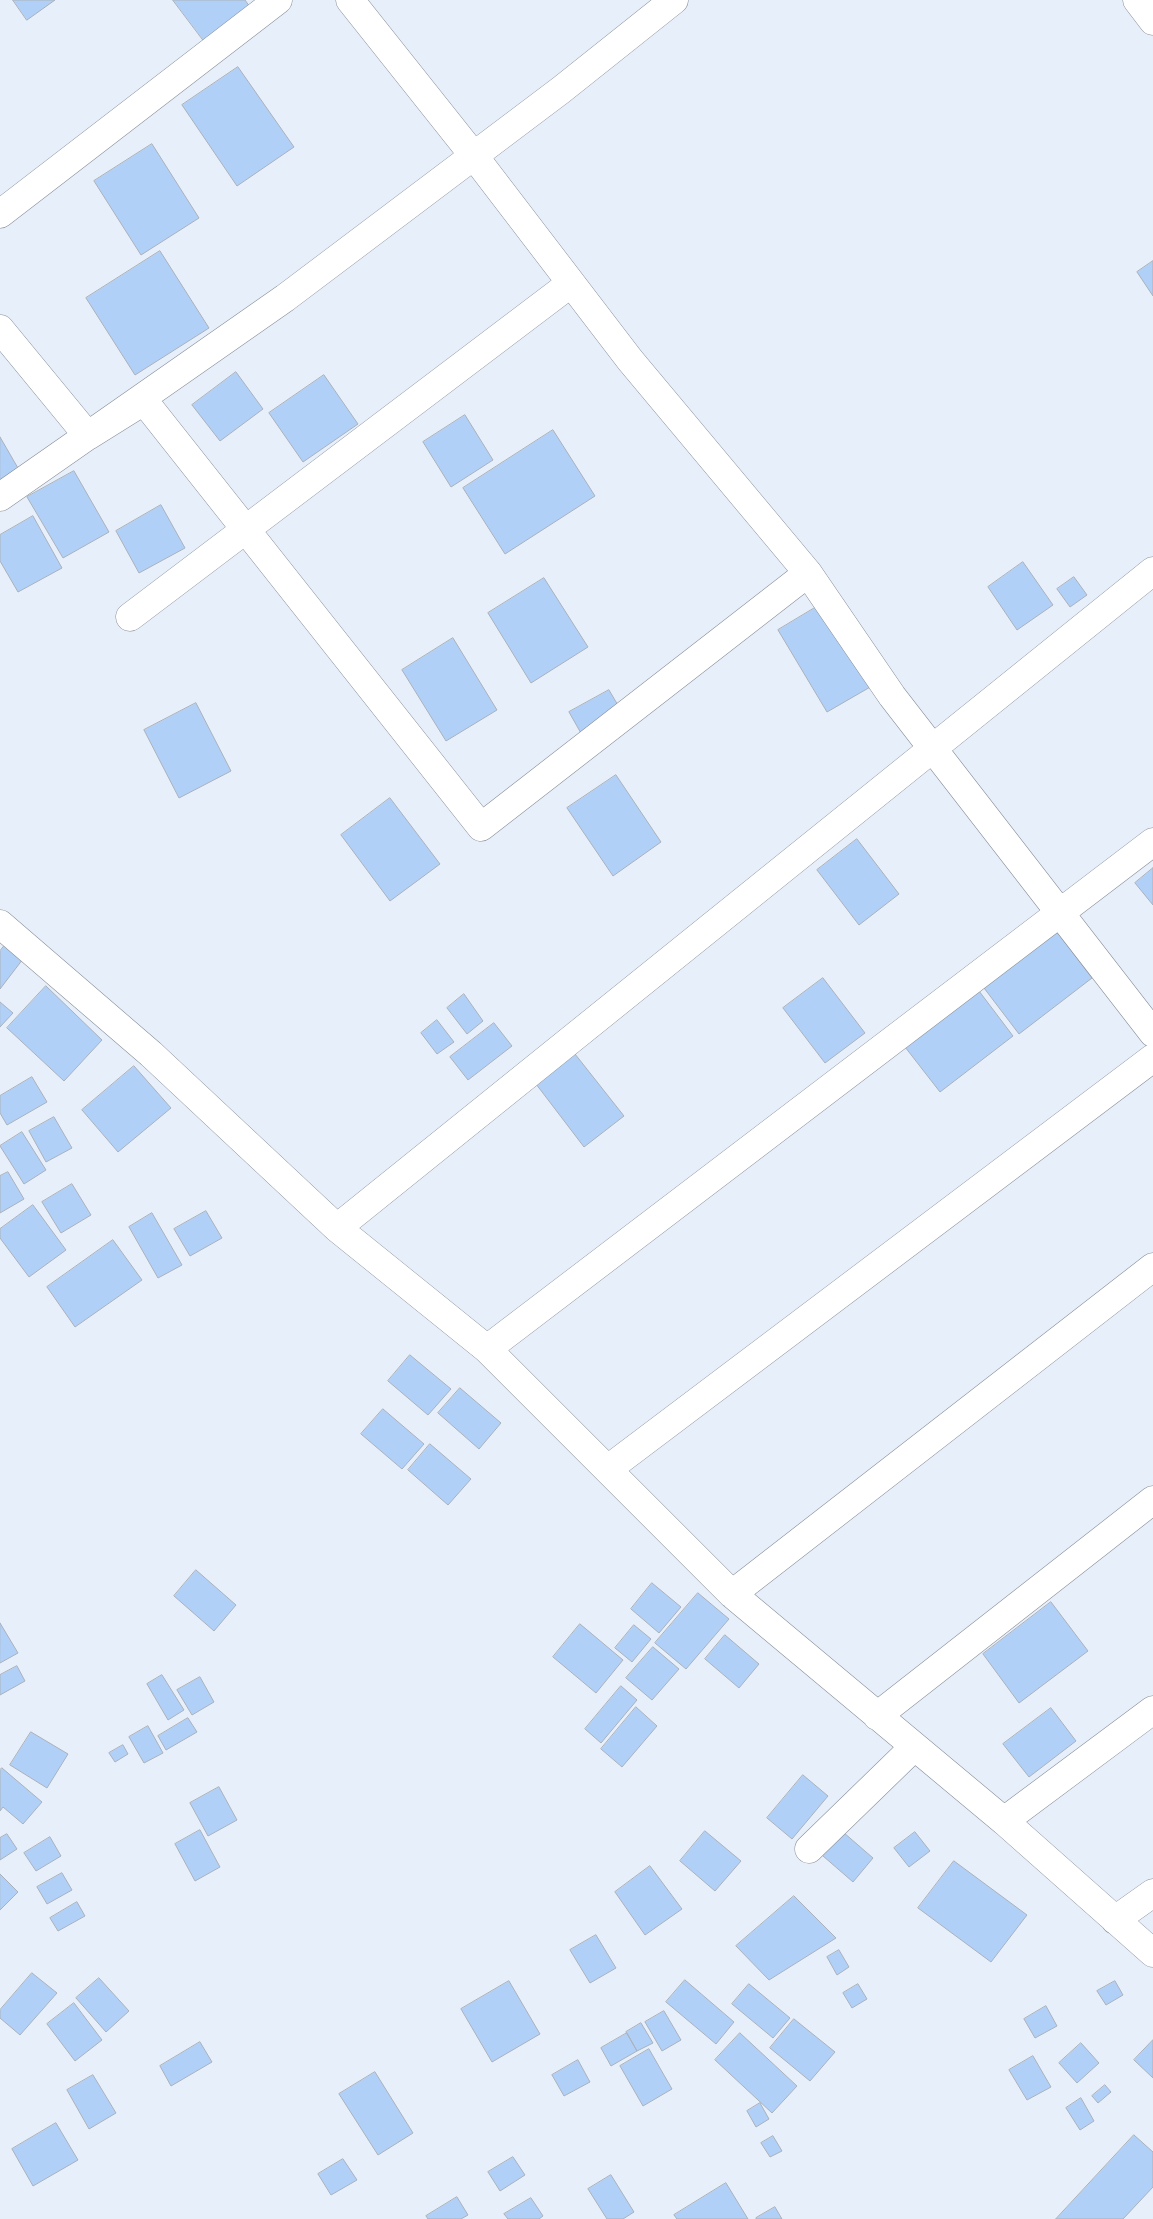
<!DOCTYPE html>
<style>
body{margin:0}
canvas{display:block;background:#e7effa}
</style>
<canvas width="1153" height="2219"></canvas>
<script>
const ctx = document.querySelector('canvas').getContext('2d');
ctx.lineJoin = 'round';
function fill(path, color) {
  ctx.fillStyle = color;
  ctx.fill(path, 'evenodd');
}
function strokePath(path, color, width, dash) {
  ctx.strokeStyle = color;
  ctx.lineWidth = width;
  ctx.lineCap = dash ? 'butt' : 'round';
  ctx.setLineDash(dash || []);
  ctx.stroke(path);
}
const building = new Path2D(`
 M13,0H55L27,20Z
 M173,0H245L250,7L204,41Z
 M238,67L294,147L237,186L182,105Z
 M152,144L199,218L141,255L94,181Z
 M160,251L209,328L135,375L86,298Z
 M1153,261V296L1137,272Z
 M236,372L263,409L220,441L192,405Z
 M324,375L358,424L303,462L269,413Z
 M465,415L493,460L451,487L423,442Z
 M553,430L595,496L505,554L463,488Z
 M0,437L22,475L0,488Z
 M74,471L109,532L63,558L27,497Z
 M161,505L185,548L139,573L116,531Z
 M33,516L62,568L18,592L0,561V535Z
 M1023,562L1053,605L1017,630L988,587Z
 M1074,577L1087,595L1070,607L1057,589Z
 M544,578L588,647L531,683L488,613Z
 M823,603L872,686L827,712L778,630Z
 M453,638L497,710L446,741L402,670Z
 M609,690L622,712L582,735L569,712Z
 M196,703L231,771L179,798L144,730Z
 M616,775L661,842L613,876L567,808Z
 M390,798L440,864L390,901L341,835Z
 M857,839L899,894L859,925L817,870Z
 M1153,868V905L1135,883Z
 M1057,932L1092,978L1019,1034L984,988Z
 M5,945L23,959L0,989V951Z
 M823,978L865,1033L825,1063L783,1008Z
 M46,986L102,1040L64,1081L7,1028Z
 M979,991L1013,1036L940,1092L905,1047Z
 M464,994L483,1021L467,1034L447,1008Z
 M0,1002L13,1013L0,1027Z
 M437,1020L454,1042L437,1054L421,1033Z
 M494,1023L512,1046L468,1080L450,1057Z
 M575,1054L624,1116L584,1147L536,1084Z
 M134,1066L171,1108L118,1152L82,1110Z
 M32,1077L47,1102L7,1125L0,1113V1096Z
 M54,1117L72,1148L46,1162L29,1131Z
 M22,1132L46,1170L24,1184L0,1146Z
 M8,1172L24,1199L0,1213V1176Z
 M72,1184L91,1215L61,1233L42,1202Z
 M33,1205L66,1250L29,1277L0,1238V1229Z
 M206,1211L222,1238L190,1256L174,1229Z
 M152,1213L182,1265L158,1278L129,1227Z
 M113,1240L142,1280L75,1327L47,1287Z
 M410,1355L451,1389L428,1415L388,1381Z
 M460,1388L501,1423L479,1449L438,1413Z
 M383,1409L424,1444L402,1469L361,1434Z
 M430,1444L471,1479L448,1505L408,1470Z
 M196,1570L236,1605L214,1631L174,1596Z
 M652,1583L681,1607L659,1633L631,1609Z
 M698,1593L729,1619L686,1669L655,1643Z
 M1051,1602L1088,1651L1019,1703L983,1654Z
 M0,1623L18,1653L0,1663Z
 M580,1624L623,1660L596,1693L553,1657Z
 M634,1625L651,1639L632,1662L615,1648Z
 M725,1635L759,1664L739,1688L705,1659Z
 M653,1647L679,1669L652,1700L626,1678Z
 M17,1666L25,1681L0,1695V1675Z
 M162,1675L184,1710L168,1720L147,1684Z
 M200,1677L214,1702L192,1715L177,1690Z
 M621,1686L637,1700L601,1743L585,1729Z
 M636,1707L657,1726L622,1767L601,1749Z
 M1051,1708L1076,1741L1029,1777L1003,1744Z
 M188,1718L197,1732L166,1750L158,1736Z
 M148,1726L163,1753L144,1763L129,1737Z
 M31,1732L68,1754L47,1788L10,1765Z
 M123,1745L128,1754L115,1762L109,1753Z
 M2,1768L42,1802L23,1824L3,1807L0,1811V1770Z
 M803,1775L828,1796L792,1839L767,1818Z
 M219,1787L237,1820L208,1836L190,1803Z
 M200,1830L220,1867L195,1881L175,1844Z
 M705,1831L741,1861L715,1891L680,1861Z
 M843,1832L873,1858L853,1882L823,1856Z
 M915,1832L930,1851L909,1867L894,1848Z
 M7,1834L17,1849L0,1860V1838Z
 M50,1837L61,1856L36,1871L24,1853Z
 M954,1861L1027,1915L991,1962L918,1908Z
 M650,1866L682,1909L645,1935L615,1892Z
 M62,1873L72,1890L47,1904L37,1887Z
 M0,1874L18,1892L0,1910Z
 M794,1896L836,1938L769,1980L736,1946Z
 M77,1902L85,1916L58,1931L50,1918Z
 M596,1935L616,1968L590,1983L570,1950Z
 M839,1950L849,1967L837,1975L827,1957Z
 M32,1973L57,1993L20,2035L0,2018V2010Z
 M99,1978L129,2011L106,2032L76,1998Z
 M685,1980L734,2022L716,2044L666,2002Z
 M509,1981L540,2034L492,2062L461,2009Z
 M1115,1981L1123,1995L1106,2005L1097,1991Z
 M749,1984L790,2018L773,2038L732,2004Z
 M858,1984L867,1999L852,2008L843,1993Z
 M74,2003L102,2040L75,2061L47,2024Z
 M1046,2006L1057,2026L1035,2038L1024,2019Z
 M664,2011L681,2040L662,2051L645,2022Z
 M794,2019L835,2052L810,2081L770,2048Z
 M641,2023L653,2043L637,2051L626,2032Z
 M627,2033L637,2051L611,2066L601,2048Z
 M740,2033L797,2086L772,2113L715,2060Z
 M1153,2040V2078L1134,2060Z
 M200,2042L212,2062L171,2086L160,2066Z
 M1081,2043L1099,2063L1077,2083L1059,2063Z
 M649,2049L672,2089L643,2106L620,2066Z
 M1033,2056L1051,2087L1027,2100L1009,2070Z
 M578,2060L590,2082L564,2096L552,2075Z
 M375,2072L413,2133L378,2155L339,2094Z
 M93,2075L116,2113L89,2129L67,2090Z
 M1105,2085L1111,2092L1098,2103L1092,2096Z
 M1081,2098L1094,2121L1080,2130L1066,2108Z
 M760,2103L769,2119L756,2127L747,2111Z
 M56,2123L78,2160L33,2186L12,2149Z
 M1134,2135L1153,2152V2187L1123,2219H1056Z
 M773,2136L782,2151L770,2157L761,2143Z
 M513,2157L525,2175L500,2191L488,2172Z
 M343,2159L357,2180L331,2195L318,2174Z
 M611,2175L634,2212L623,2219H607L588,2189Z
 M726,2183L748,2219H677L674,2215Z
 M457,2197L468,2215L461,2219H428L426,2216Z
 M531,2198L543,2216L539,2219H508L504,2214Z
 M775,2207L782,2219H756V2218Z`);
fill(building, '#b1d0f7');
strokePath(building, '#aab1bb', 1);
const minor = new Path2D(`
 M350,0L474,156L630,360L808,573L892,696L1153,1033
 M1137,0L1153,21
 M0,214L278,0
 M0,329L88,436L144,401L481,827L808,573
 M0,497L285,298L561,90L674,0
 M130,617L570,284
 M0,924L151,1054L337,1228L487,1349L732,1594L1004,1821L1153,1710
 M337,1228L1153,571
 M487,1349L1153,842
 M608,1469L1153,1058
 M732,1594L1153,1267
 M877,1716L1153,1500
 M1004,1821L1153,1953
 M809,1849L914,1747
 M1115,1920L1153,1893`);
strokePath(minor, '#888f98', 29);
strokePath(minor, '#fff', 28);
</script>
